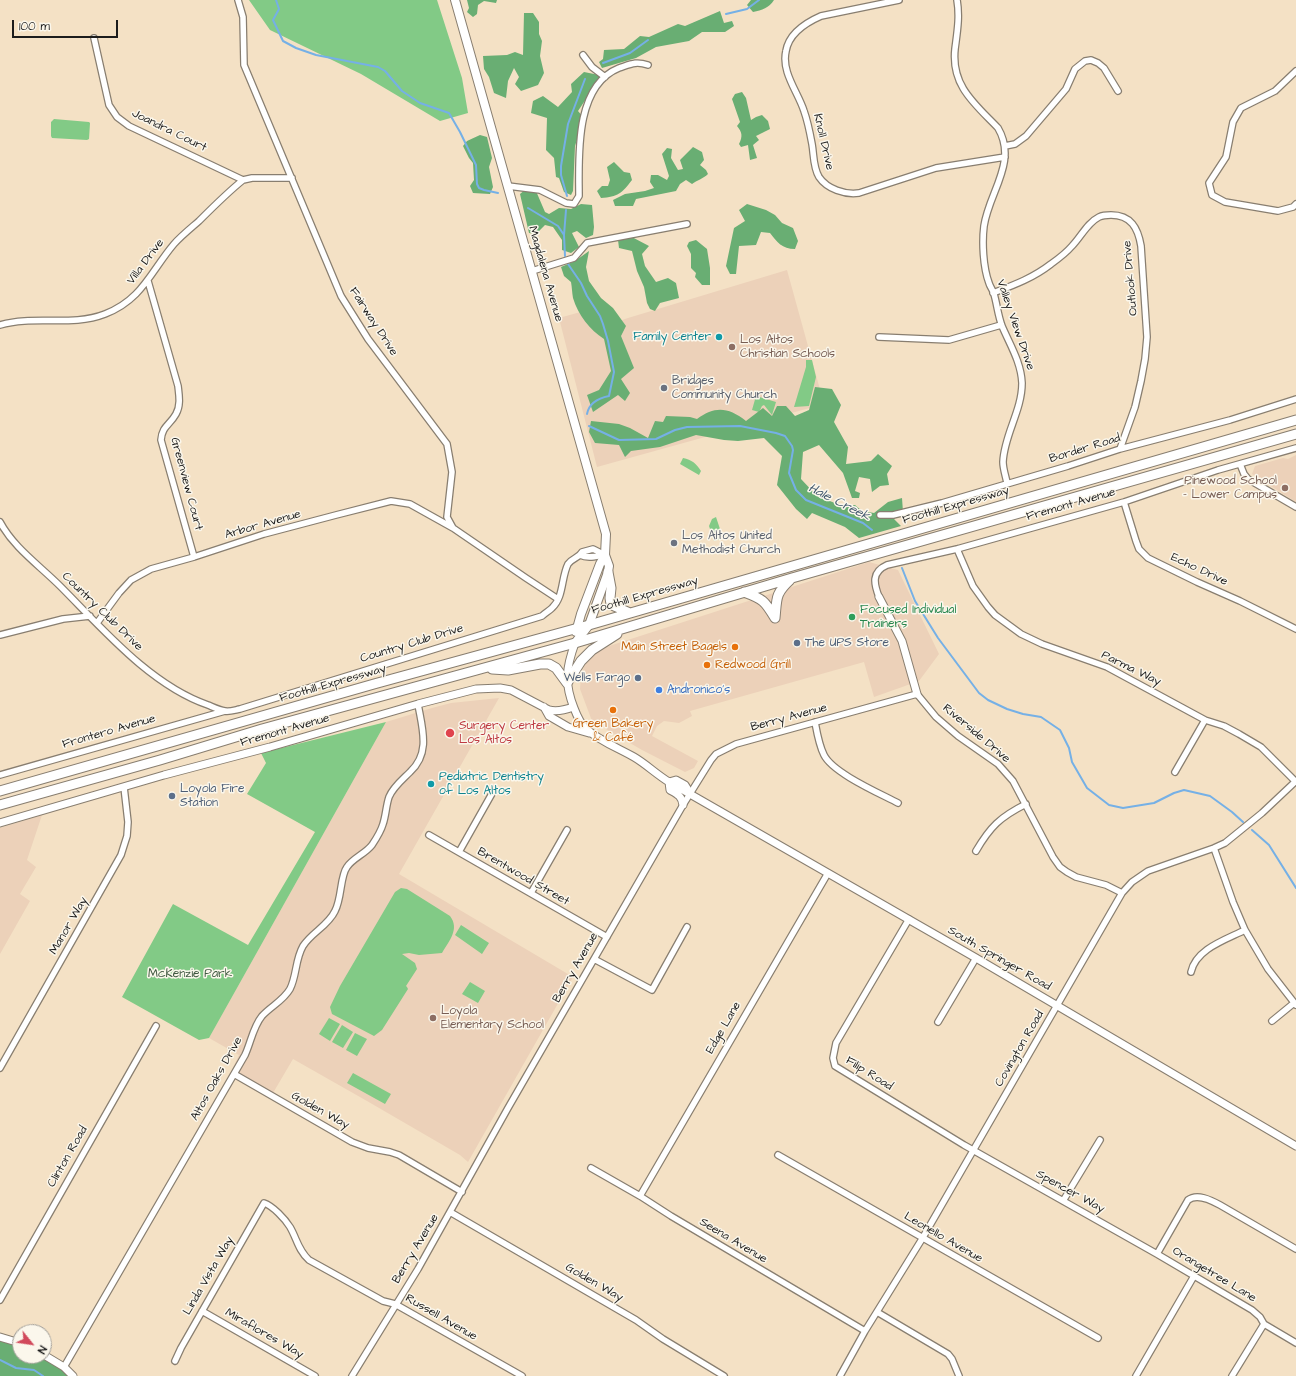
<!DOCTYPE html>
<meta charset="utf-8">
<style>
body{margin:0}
#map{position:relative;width:1296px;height:1376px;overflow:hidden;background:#f4e1c5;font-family:"Architects Daughter",sans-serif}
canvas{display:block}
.north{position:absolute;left:12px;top:1324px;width:40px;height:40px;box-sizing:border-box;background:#fbf7ec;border:1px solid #a29f99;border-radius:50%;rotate:120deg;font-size:11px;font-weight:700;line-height:16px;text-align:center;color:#1c1c1c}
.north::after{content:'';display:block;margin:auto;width:14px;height:18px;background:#d1495b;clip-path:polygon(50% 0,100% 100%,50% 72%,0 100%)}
.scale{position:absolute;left:12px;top:20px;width:106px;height:18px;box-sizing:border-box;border:2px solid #1c1c1c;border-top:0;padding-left:5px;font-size:12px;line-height:14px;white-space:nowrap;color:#1c1c1c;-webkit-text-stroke:3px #fbf7ec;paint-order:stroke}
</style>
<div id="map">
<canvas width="1296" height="1376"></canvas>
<div class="north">N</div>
<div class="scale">100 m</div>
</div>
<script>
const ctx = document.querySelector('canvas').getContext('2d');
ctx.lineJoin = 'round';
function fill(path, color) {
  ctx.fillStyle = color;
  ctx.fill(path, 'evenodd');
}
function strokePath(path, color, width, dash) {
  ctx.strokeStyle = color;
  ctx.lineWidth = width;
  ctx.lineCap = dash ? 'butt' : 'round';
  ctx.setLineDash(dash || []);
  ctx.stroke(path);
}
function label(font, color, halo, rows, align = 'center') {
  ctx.font = font + ' "Architects Daughter",sans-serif';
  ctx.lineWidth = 3;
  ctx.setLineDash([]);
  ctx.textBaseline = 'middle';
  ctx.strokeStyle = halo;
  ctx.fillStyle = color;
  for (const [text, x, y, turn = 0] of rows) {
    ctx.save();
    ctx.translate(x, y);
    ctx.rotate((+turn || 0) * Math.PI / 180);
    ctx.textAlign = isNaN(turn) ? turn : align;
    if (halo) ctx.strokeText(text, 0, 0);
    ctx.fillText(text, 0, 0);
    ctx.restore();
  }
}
fill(new Path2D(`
 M787,270L824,404L597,467L559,318L584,311L599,328L628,318Z
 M1296,455V502L1252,474L1255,466L1283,458L1288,459Z
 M869,562L898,570L939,654L919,681L874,697L864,662L690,711L692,716L679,723L664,721L657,726L652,736L698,761L694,768L685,772L642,750L592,721L580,689L581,676L587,658L603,648Z
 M499,698L399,874L573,977L468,1162L460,1155L367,1101L293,1059L273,1093L230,1074L239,1055L209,1038L386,722L432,708L451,703Z
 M42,815L27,860L36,867L20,894L30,901L0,954V828Z`), '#ecd1b9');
fill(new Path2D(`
 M249,0H437L462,78L468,113L440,121L361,74L270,30Z
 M54,119L89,122L90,123L89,139L87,140L52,138L51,136V122Z
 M806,360H812L816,377L809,406L794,407L806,367Z
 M756,396L776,402L772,415L764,405L762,406L759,412L752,410Z
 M683,458C692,460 696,463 701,471L699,475L680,464Z
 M716,517L723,538L714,541L709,526L712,519Z
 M386,722L209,1038L199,1040L122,997L173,904L248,945L315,832L247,794L266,763L261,753Z
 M401,888L407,889L450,916C460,929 449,941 442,953L419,955L409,953L402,954L415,963L417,969L406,986L407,987L408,989L382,1030L374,1036L332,1014L330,1007L340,986L395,892Z
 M461,925L489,943L482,954L455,935Z
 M470,982L485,991L478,1003L462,994Z
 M329,1018L340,1024L330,1041L319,1034Z
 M342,1025L353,1032L343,1048L332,1042Z
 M355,1033L367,1039L357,1056L346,1050Z
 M353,1073L391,1094L385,1104L347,1083Z`), '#82ca86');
fill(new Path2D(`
 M467,0H497L496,3L484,1L478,5L477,14L473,17L467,12L469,8Z
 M751,0H774C769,8 762,10 753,12L747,5Z
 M720,11L724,23L732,21L734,26L725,32H702L689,41L656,47L636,58L602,68L599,62L603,59L604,50L624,49L640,36L649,37L678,24L685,26Z
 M524,13H533L539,22V34L542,41L540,56L544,73L538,85L521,91L515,84L519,77L514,68L508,81L506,98L494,93L489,77L484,69L483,56L507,55L515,52L523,55Z
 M584,72L599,75V88L588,96L578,111L584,118L575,146L573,191L571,195L564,192L559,178L556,177L554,158L546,150L547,118L531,113L533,101L543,96L558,107L572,92L571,84Z
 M742,92L746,98L751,120L756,117L762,115L768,121L770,129L756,136L759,140L753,145L757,158L750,160L748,145L741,147L739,144C743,136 742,132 737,126L740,122L732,99L735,94Z
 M480,135L487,137L492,158L489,167L493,187L490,194L473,193L470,186L474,180L473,163L469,158L463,146L467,141Z
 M693,147L702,152L704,160L700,165L706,170L708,174C703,179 697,180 692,184L686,180L680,184L676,191L636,199L633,206H615L613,200L625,194L645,191L654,188L650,182L651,175H658L667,180L669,176L662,154L667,148L672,149L671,158L678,170L683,169L680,160Z
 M614,162L624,172L630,173L632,180C622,193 618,197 601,198L597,191L602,186H608L610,180L607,167Z
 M526,189L536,191L545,212L549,214L559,208L571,209L581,204L592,205L594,227L593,235L586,238L577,231L572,233L579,247L571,253L562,250V240L553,227L545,225L536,234L529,233L520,194Z
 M747,204L766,210L775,215L782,223L793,228L798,241L795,249C782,249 777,242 770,233L761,232L756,245L739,246L736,274H730L726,266L734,228L745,221L739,210Z
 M630,236L649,246L642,254L645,266L656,282L668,278L676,283L679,298L660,303L655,311L650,309L647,303L644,287L637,271L632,251L619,248L618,240Z
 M696,240L707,249L710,268V285H702L695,277L696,273L691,268V254L687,246L689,242Z
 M589,251L586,267L589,281L601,298L613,308L626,326L621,336L634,368L621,379L630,393L625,401L618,395L593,412L587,395L599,390L611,371L604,339C590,330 578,315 573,298C572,293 572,287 571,282L564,276L561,267L575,261Z
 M815,387L832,389L841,405L834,422L848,447L846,464L871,461L878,454L892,466L887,474L889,485L880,486L872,492L870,479L859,477L855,491L860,493L859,498H852L843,473L819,445L803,452L801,479L817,496L845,507L855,505L862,511L874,513L888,502L902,498L903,512L894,519L901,526L859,538L845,527L812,513L807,519L796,509L777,485L782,456L764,438L738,441L724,440L696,435L660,447L631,451L625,457L619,445L595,443L589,432L591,421L619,424L630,428L648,438L655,421L663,422L666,416L690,417L697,419C715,406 728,407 746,421L763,408L772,416L777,406H786L795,416L809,410Z
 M0,1339L20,1345V1356H44L73,1376H0Z`), '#69ae73');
strokePath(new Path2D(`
 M276,0L279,9L273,20L283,41L296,48L316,55L378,67L385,71L402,91L420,103L449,113L460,132L476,165L477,184L479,188L484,190L498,193
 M726,14L747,9L759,0
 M603,63L630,53L648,40
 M567,196L561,175V166L568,124L585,79
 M528,208L558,226L564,235L565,256
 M564,235L566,210
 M568,264L581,283L587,296L600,316L603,324L608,341L614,372L609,396C599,398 589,403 587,414
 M589,426L619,440L656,439L675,430L687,427L740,426L776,433L785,436L792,446L793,450L789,473L796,490L806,500L863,523L872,530
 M902,568L915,601L938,638L979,693L988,700L1007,709L1023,714L1041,717L1060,730L1069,748L1072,762L1087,788L1109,805L1123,808L1154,803L1174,793L1184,790L1210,796L1232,812L1243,822
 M1252,830L1269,845L1296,888
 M0,1360L16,1368L34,1370L43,1376`), '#75b0e6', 2);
const minor = new Path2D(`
 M238,0L243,17L244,65L341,296L368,339L447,444L452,472L447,517L453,528L526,578L558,599
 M899,0L821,16C805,23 789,33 786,51C781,72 798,92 804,111C808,122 810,133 812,144C814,155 813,167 819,177C827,189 845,195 859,193L936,168L1005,157
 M957,0C960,17 957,33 955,49C951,86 975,104 998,128C1018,162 989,192 984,226C982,242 983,267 989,283C990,287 993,290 994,294C997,304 998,316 1002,326C1010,345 1021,362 1022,383C1022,411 1004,435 1003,462C1003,469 1006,477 1007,483
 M94,38L109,105L117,117L129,126L243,180
 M583,55L592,67L605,77
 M1296,71L1275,91L1241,108L1233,122L1226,157L1209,183L1212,195L1225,202L1278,211L1293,207L1296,204
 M1005,146L1015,144L1026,136L1066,89L1075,69L1085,61L1091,60L1098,63L1104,68L1118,91
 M508,186L540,190L566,203L574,204L579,196C579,158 574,86 619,68C631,64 636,61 648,65
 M532,271L574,258L587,243L687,224
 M148,281L178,386C179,395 181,405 176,414C170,425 162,426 161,440L194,557
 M993,293C1014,285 1033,278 1051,264C1058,259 1066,253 1072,246C1081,237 1087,223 1099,217C1103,215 1106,215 1111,215C1131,215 1138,228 1141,246L1147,337L1145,359L1141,381L1135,407L1120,449
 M0,325C34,315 72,327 105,314C142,300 151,271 174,244C181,236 191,228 199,221C213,207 228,192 243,180L252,178H292
 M879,337L949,340L1001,325
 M1240,464L1244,474L1248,479L1296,507
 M1124,502L1136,541L1139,549L1148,558L1197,582L1240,601L1296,629
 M880,515H893L942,503L1068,466L1120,449L1230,420L1296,399
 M0,522C14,548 39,565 60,586C102,628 150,685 208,705C213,707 219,710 225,711C229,712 235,710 240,709L542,616C545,613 549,611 552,608C564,597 561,578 568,564C572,558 579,558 582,552L593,549L605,555
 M957,549L973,586L988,607L995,615L1021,634L1042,644L1107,667L1205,720L1224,726L1239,734L1261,747L1296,782
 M580,555C588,559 597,556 605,555
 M879,597C874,584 871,572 887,565L957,549L1124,502L1218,470L1296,448
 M97,623L119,593L131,580L151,569L194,557L264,534L336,515L391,501L410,504L453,528
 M0,635L63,619L90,616
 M815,722C817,733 819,745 824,755C833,773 879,793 898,803
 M1175,772L1205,720
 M0,775L225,711
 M429,835L607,937
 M1214,848L1233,902L1245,930L1268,969L1296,1005
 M976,851C990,827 1000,817 1026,804
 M459,852L494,790
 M531,893L567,830
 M909,919L836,1043L833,1058L835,1066L964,1145L1157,1254L1252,1310L1260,1317L1264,1324L1296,1343
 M594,959L652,990L687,927
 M1191,972C1196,949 1225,940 1245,930
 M1272,1021L1294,1003
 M938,1022L976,958
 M0,1068L121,855L127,836L128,822L124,787
 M234,1074L352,1142L368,1148L390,1152L399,1155L462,1192
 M778,1155L1098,1338
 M591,1168L640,1196L671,1216L865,1331
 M640,1196L828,873
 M1063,1201L1100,1140
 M450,1212L636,1320L663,1339L724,1376
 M1157,1254L1188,1200C1197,1193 1211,1200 1220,1205L1296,1249
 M0,1300L156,1026
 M202,1311L315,1376
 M877,1312L948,1354L952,1359L959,1376
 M175,1361L181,1348L264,1203C273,1206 285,1219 290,1227C297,1239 298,1250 309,1260L383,1301L395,1304L522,1376
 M64,1367L245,1055C251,1042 253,1027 262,1016C271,1006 283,1001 290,989C297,975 295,960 303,946C312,932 328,926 335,911C342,898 340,876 347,867C353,858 365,854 372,845C376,839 381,831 383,824C386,815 386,806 389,797C393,787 402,780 410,772C431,753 422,728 418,704
 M352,1376L418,1269L508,1108L683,805L711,760L716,754L736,744L917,694L936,717L958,736L998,764L1013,781L1053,857L1060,867L1067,872L1076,877L1106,885L1122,893
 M840,1376L865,1331L922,1239L1122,893L1132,882L1148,871L1214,848L1225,843L1262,813L1296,781
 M1136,1376L1194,1276
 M1232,1376L1264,1324`);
const tertiary = new Path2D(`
 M879,597L902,641L917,694
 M575,643C566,668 564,683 574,708C577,716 580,723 586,729C600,741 618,748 634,757C646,764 656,774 669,782L976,958L1296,1146
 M544,707L549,716L568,727L589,733
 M669,782L670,790C677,794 682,796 683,805
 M669,782L676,780L685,785L690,793
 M0,823L164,775L270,747L418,704L476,689L500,688L511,690L549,710C558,712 565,710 573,707
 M0,1337L20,1343
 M44,1355L64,1367L73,1376`);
const secondary = new Path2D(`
 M455,0L606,534L605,555L609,566L608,572L589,625L575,643
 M576,632L581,614L600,564L605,555`);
const trunk = new Path2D(`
 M608,572L611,588L610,598L611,604L614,606L630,613
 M744,592C763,599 765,601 775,618
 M775,618C777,598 775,594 790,580
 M492,669L508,670L540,664H549L556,668L567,683L581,661L592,650L617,634
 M0,791L374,684L589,625L1296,420
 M0,805L160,760L262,729L575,643L792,578L1296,434`);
strokePath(minor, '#887e70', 8);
strokePath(tertiary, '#887e70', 9);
strokePath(secondary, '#887e70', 10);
strokePath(trunk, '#887e70', 11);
strokePath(minor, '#fff', 5.5);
strokePath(tertiary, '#fff', 7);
strokePath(secondary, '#fff', 8);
strokePath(trunk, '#fff', 9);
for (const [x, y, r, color] of [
 [719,337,4,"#0f9aa8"],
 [732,347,4,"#8d6e63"],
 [664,388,4,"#6b7280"],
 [1285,488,4,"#8d6e63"],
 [674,543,4,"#6b7280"],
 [852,617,4,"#2e9e5b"],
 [797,643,4,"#5c6f8a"],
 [735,647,4,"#e8710a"],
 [707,665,4,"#e8710a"],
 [638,678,4,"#5c6f8a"],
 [659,690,4,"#3f7fe0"],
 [613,710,4,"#e8710a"],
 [450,733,5,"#e0444e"],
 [431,784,4,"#0f9aa8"],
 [172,796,4,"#5c6f8a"],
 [433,1018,4,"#8d6e63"]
]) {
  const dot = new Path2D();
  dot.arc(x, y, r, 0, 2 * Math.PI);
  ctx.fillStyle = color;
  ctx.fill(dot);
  strokePath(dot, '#fbf7ec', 1.5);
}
label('12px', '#1c1c1c', '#fbf7ec', [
 ["Joandra Court",169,131,26],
 ["Knoll Drive",823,142,77],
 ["Villa Drive",146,262,-53],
 ["Magdalena Avenue",545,274,74],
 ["Outlook Drive",1131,278,-95],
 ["Fairway Drive",373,322,57],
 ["Valley View Drive",1015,325,71],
 ["Border Road",1085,449,-17],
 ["Greenview Court",186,484,75],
 ["Fremont Avenue",1071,505,-16],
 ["Foothill Expressway",956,506,-16],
 ["Arbor Avenue",263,525,-16],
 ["Echo Drive",1199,570,25],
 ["Foothill Expressway",645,596,-16],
 ["Country Club Drive",102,612,44],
 ["Country Club Drive",412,644,-17],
 ["Parma Way",1131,669,26],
 ["Foothill Expressway",333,684,-16],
 ["Berry Avenue",789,718,-15],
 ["Fremont Avenue",285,731,-16],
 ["Frontero Avenue",109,732,-16],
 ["Riverside Drive",976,734,40],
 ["Brentwood Street",523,877,30],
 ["Manor Way",69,926,-60],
 ["South Springer Road",999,959,30],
 ["Berry Avenue",576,968,-60],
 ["Edge Lane",724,1028,-60],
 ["Covington Road",1020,1049,-60],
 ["Filip Road",869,1074,32],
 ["Altos Oaks Drive",217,1079,-61],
 ["Golden Way",320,1111,29],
 ["Clinton Road",68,1157,-60],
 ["Spencer Way",1070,1192,29],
 ["Leonello Avenue",943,1238,30],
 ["Seena Avenue",733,1241,31],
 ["Berry Avenue",416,1249,-59],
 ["Orangetree Lane",1214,1275,31],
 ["Linda Vista Way",209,1276,-60],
 ["Golden Way",594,1283,30],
 ["Russell Avenue",441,1318,30],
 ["Miraflores Way",264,1334,30]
]);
label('12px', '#0d838f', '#fbf7ec', [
 ["Family Center",711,337],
 ["Pediatric Dentistry",439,777,"left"],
 ["of Los Altos",439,791,"left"]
], 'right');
label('12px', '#785e54', '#fbf7ec', [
 ["Los Altos",740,340],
 ["Christian Schools",740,354],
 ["Pinewood School",1277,481,"right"],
 ["- Lower Campus",1277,495,"right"],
 ["Loyola",441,1011],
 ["Elementary School",441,1025]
], 'left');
label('12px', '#5b616d', '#fbf7ec', [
 ["Bridges",672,381],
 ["Community Church",672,395],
 ["Los Altos United",682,536],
 ["Methodist Church",682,550]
], 'left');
label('12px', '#27864d', '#fbf7ec', [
 ["Focused Individual",860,610],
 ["Trainers",860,624]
], 'left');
label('12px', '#4e5e75', '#fbf7ec', [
 ["The UPS Store",805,643],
 ["Wells Fargo",630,678,"right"],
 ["Loyola Fire",180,789],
 ["Station",180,803]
], 'left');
label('12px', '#c56008', '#fbf7ec', [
 ["Main Street Bagels",727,647],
 ["Redwood Grill",715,665,"left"],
 ["Green Bakery",613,724,"center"],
 ["& Café",613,738,"center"]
], 'right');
label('12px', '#366cbe', '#fbf7ec', [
 ["Andronico’s",667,690]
], 'left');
label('12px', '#be3a42', '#fbf7ec', [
 ["Surgery Center",459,726],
 ["Los Altos",459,740]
], 'left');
label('12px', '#405941', '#fbf7ec', [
 ["McKenzie Park",190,974]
]);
label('italic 13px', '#40576d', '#fbf7ec', [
 ["Hale Creek",839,503,27]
]);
</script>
